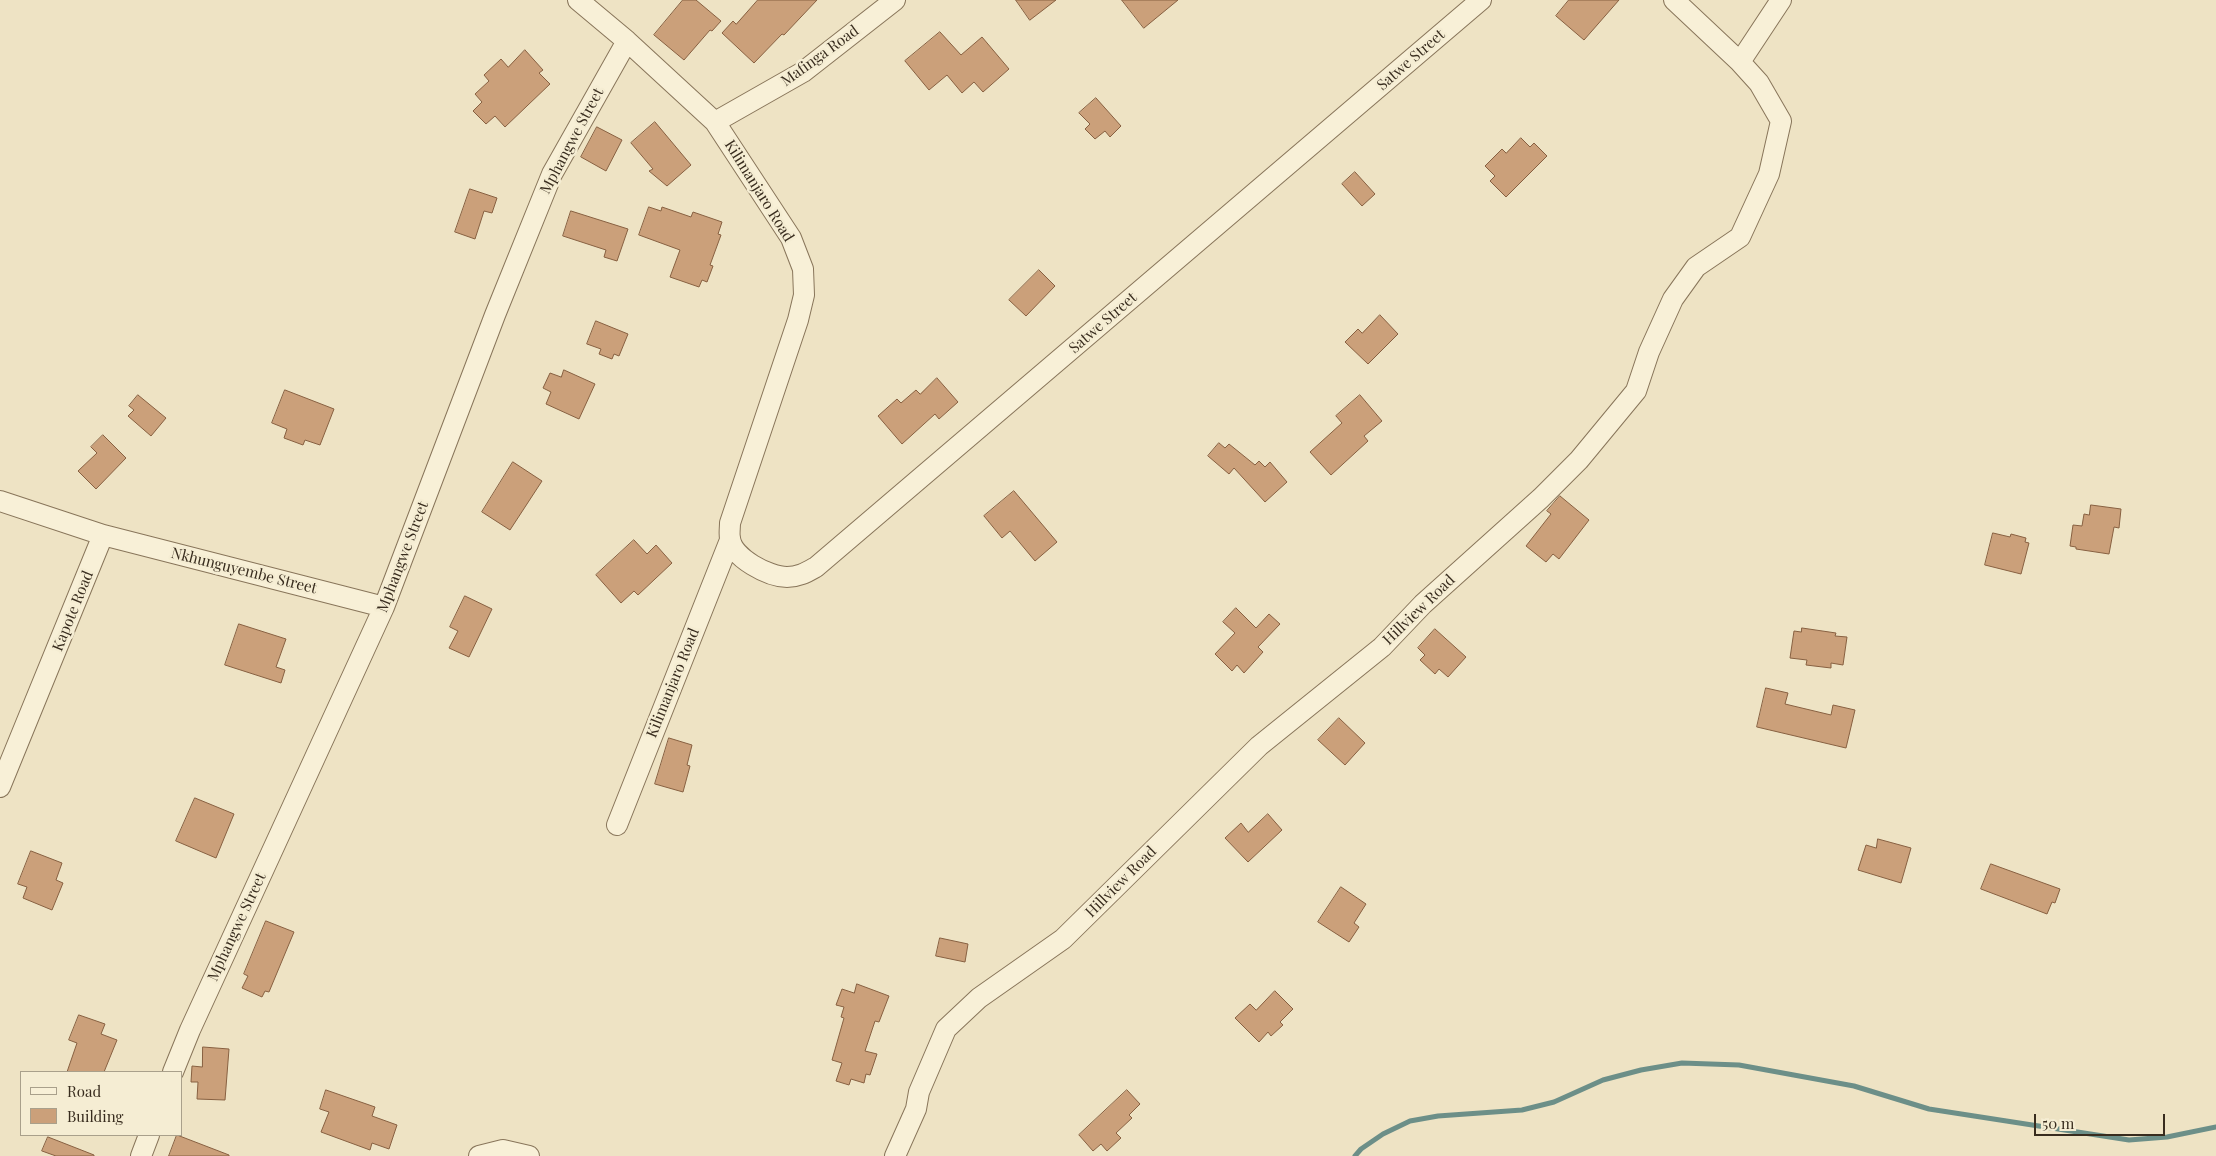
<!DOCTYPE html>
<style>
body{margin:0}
#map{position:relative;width:2216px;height:1156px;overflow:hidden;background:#eee3c4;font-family:"Playfair Display",serif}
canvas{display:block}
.legend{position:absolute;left:20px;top:1071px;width:162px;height:65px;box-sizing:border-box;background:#f5edd3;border:1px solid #a9a08b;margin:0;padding:6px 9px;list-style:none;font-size:15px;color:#382c1e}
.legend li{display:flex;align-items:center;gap:10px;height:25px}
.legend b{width:25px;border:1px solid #a9a08b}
.scale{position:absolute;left:2034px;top:1114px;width:131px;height:22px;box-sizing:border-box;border:2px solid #382c1e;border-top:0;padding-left:6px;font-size:15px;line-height:18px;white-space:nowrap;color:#382c1e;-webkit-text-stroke:4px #f5edd3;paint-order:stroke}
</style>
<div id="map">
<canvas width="2216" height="1156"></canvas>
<ul class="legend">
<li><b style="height:6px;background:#f8f0d7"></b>Road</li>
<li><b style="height:14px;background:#cba07a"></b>Building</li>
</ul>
<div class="scale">50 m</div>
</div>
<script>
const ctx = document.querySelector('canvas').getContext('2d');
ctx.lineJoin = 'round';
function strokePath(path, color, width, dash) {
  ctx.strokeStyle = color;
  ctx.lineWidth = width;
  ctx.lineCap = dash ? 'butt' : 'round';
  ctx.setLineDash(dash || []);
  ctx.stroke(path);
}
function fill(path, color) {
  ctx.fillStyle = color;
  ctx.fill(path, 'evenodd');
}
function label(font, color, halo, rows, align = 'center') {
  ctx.font = font + ' "Playfair Display",serif';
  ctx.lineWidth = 5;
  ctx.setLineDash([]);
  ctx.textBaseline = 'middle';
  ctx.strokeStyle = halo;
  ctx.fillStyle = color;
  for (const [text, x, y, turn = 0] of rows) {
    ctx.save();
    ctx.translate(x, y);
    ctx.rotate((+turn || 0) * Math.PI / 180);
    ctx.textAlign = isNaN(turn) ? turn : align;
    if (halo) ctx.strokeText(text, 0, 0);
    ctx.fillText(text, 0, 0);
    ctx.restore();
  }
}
strokePath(new Path2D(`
 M1355,1156L1361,1149L1383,1134L1410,1121L1438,1116L1522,1110L1554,1102L1603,1080L1641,1070L1682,1063L1739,1065L1854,1086L1929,1109L2129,1140L2167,1137L2216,1127`), '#6c8f88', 5);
const building = new Path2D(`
 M683,0H696L721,21L712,31L710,30L684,60L654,35Z
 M758,0H817L784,35L782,34L754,63L722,33L733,21L736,24Z
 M1016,0H1056L1030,20Z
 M1122,0H1178L1144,28Z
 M1569,0H1619L1584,40L1556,16Z
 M940,32L961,55L982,37L1009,69L983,92L974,82L962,93L947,75L929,90L905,61Z
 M525,50L543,70L539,73L550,84L505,127L495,116L486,124L473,111L482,102L475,94L489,81L484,75L501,59L508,67Z
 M1096,98L1121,126L1110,137L1105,131L1095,139L1085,129L1090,124L1079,113Z
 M655,122L691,165L667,186L649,171L653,169L631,143Z
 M597,127L622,140L606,171L581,157Z
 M1521,138L1530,147L1534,143L1547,156L1506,197L1490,181L1495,176L1485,166L1502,149L1506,153Z
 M1355,172L1375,194L1362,206L1342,184Z
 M470,189L497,198L492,213L484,211L475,239L455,232Z
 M649,207L661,211L662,207L691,217L693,212L722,222L718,234L721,235L710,265L713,266L707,282L702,280L699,287L670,277L680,250L639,235Z
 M571,211L628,229L617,261L604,257L606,250L563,236Z
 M1039,270L1055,286L1026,316L1009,300Z
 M1380,315L1398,334L1368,364L1345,342L1358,329L1362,333Z
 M596,321L628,334L619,356L614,354L612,359L599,354L601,349L587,344Z
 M564,370L595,384L579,419L546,404L551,392L543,388L550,373L561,377Z
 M937,378L958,402L939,419L935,414L902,444L878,416L897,399L901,403L916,390L920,394Z
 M285,390L334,409L320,445L305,440L303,445L284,438L287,429L272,423Z
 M138,395L166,418L151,436L128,416L134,410L129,406Z
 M1360,395L1382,421L1364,436L1368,441L1331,475L1310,452L1342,423L1336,416Z
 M103,435L126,458L96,489L78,471L97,453L91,447Z
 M1219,443L1225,448L1229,444L1255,465L1259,461L1265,467L1270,462L1287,482L1265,502L1234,468L1229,474L1208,456Z
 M513,462L542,481L510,530L482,512Z
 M1014,491L1057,542L1035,561L1010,531L1002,538L984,516Z
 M1560,496L1589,520L1559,559L1553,554L1546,562L1526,546L1551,514L1547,511Z
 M2091,505L2121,509L2119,528L2114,527L2109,554L2076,549V547L2070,546L2073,525L2082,526L2084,514L2089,515Z
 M1993,533L2010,537L2011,534L2026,538L2025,542L2029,543L2021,574L1985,565Z
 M634,540L647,554L656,545L672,563L638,595L634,591L621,603L596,575Z
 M465,596L492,609L469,657L449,648L458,631L450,627Z
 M1236,608L1256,628L1269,614L1280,624L1258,647L1263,652L1244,673L1237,665L1232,671L1215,654L1235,633L1223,622Z
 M239,624L286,639L276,667L285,670L281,683L225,665Z
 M1802,628L1836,633L1835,636L1847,637L1843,665L1831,663V668L1806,665L1807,660L1790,658L1794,631L1801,632Z
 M1435,629L1466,657L1448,677L1439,669L1435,674L1420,660L1425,655L1418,648Z
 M1766,688L1788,693L1785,704L1831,715L1833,705L1855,710L1846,748L1757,727Z
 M1339,718L1365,743L1345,765L1318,740Z
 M669,738L692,745L687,765L690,766L683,792L655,784Z
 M195,798L234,814L216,858L176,841Z
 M1268,814L1282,830L1248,862L1225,838L1241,823L1248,832Z
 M1878,839L1911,848L1901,883L1858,870L1866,845L1876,848Z
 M31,851L62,863L56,880L63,883L52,910L23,898L27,887L18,884Z
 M1991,864L2060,889L2055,903L2052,902L2047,914L1981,889Z
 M1341,887L1366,904L1354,923L1359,927L1349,942L1318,922Z
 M266,921L294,932L269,992L265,991L262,997L242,988L248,976L244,974Z
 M940,938L968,944L965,962L936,956Z
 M857,984L889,996L879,1022L875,1021L865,1051L877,1054L870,1075L866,1074L864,1083L851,1079L849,1085L836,1081L842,1063L832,1060L844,1018L841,1017L844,1007L836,1005L842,989L854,993Z
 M1275,991L1293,1009L1280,1022L1283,1025L1271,1036L1268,1032L1259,1042L1235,1018L1250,1004L1256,1010Z
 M79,1015L105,1024L101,1034L117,1040L104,1072H67L77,1043L69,1040Z
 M203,1047L229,1049L225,1100L197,1099L198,1082H191L192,1066L202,1067Z
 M326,1090L375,1107L372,1116L397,1125L389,1149L372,1143L370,1150L321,1132L329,1112L320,1109Z
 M1127,1090L1140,1104L1129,1115L1132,1118L1116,1133L1121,1138L1107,1151L1101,1144L1093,1151L1079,1135Z
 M177,1135L229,1155V1156H169Z
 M48,1137L94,1155V1156H56L42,1151Z`);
fill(building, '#cba07a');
strokePath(building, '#876041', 1);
const minor = new Path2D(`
 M578,0L627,41L715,122L791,238L803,269L804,295L798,320L730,523C730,528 729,534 730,538C732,558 769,577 787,577C799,577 807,572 816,567L1481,0
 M1674,0L1740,62
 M715,122L803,72L895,0
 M0,501L103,535L0,787
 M103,535L384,607
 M617,825L730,540
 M173,1072L190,1030L384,607L495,315L552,174L627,41
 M141,1156L149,1135
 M479,1156L503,1150L529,1156
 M895,1156L916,1109L919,1092L946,1029L979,998L1063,939L1259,746L1382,647L1423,604L1541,498L1579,460L1636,391L1649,352L1673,299L1696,267L1740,237L1769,174L1781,121L1759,83L1740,62L1781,0`);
strokePath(minor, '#88755a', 22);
strokePath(minor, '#f8f0d7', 20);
label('15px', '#382c1e', '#f5edd3', [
 ["Mafinga Road",820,56,-36],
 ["Satwe Street",1411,60,-41],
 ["Mphangwe Street",572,141,-62],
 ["Kilimanjaro Road",759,191,58],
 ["Satwe Street",1103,323,-41],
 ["Mphangwe Street",403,557,-69],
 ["Nkhunguyembe Street",244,571,14],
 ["Hillview Road",1419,610,-44],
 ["Kapote Road",73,611,-68],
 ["Kilimanjaro Road",673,683,-68],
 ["Hillview Road",1121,882,-45],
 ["Mphangwe Street",237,927,-65]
]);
</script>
